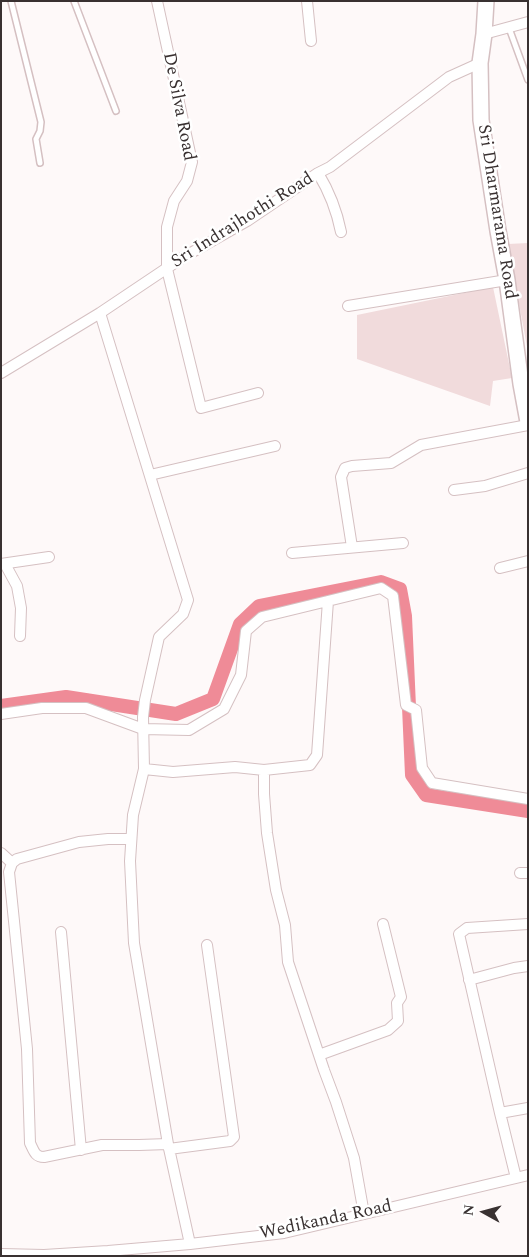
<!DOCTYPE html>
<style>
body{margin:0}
#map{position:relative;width:529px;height:1257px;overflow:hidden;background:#fef9f9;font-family:Spectral,serif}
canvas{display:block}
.frame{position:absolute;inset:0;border:2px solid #393131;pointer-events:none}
.north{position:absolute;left:459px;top:1187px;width:50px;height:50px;-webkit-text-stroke:4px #fff;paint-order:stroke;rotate:277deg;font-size:14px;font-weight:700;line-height:20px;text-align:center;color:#393131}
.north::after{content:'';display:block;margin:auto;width:18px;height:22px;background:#393131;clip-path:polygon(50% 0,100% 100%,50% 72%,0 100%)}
</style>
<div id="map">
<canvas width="529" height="1257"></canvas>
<div class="frame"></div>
<div class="north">N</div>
</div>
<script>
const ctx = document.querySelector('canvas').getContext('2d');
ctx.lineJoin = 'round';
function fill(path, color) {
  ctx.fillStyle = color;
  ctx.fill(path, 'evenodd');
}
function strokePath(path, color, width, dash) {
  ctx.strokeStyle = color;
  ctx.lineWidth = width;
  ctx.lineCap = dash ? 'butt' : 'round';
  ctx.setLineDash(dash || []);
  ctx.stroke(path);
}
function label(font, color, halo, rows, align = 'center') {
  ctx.font = font + ' Spectral,serif';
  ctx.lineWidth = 5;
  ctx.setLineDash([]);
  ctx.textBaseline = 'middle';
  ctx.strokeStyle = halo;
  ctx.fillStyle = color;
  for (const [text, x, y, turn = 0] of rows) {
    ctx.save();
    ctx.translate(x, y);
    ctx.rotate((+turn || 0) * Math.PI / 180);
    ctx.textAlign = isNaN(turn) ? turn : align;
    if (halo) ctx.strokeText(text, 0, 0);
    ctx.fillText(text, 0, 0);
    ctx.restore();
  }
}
fill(new Path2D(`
 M528,243V352L508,244Z
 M493,287L512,378L493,381L490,406L357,359V315Z`), '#f1dbdc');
strokePath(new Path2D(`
 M1,706L66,697L176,714L213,699L240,624L259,606L381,582L400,589L405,616L412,775L426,795L528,811`), '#ef8b97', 14);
const lane = new Path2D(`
 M11,1L41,122L40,131L36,139L40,163
 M74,1L116,111
 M509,28L528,80`);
const street = new Path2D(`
 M157,1L192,162L187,181L174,201L167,227V269L201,408L258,393
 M307,1L311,41
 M484,34L528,22
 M318,173C329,191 337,212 341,232
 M348,306L507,280
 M100,313L188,600L183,614L159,637L145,700L143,717L144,769L133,815L130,861L134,943L168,1144L190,1244
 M1,373L100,313L182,258L247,221L318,173L330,167L449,77L480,63
 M150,475L275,446
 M454,490L485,486L528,473
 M352,547L341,477L345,468L352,466L391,463L421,445L528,425
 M292,553L403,543
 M1,564L49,557
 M5,564L17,586L21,608L20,636
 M500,568L528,561
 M1,714L42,708H86L143,729L189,730L224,709L241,675L246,631L262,617L381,588L393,596L406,705L416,710L422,768L432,783L528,799
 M144,769L173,772L235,767L264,770V794L267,833L276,890L285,925L288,962L324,1070L336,1102L354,1158L364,1214
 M264,770L310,765L317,755L328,601
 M131,839H108L79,842L17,859L12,863L9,872L27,1049L30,1143C34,1151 35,1157 44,1157L102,1145H139L168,1144
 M1,853L12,863
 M520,873H528
 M61,932L81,1150
 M469,980L514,968L528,966
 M319,1055L388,1030L398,1021L397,1003L401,997L383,924
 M500,1113L528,1108
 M169,1149L230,1141L234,1137L207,945
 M516,1178L500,1113L459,934L467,928L528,924
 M1,1254L44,1255L108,1251L190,1244L284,1233L528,1175`);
const secondary = new Path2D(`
 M486,1L484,34L480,63L481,120L498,231L507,280L521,384L528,422`);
strokePath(lane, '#d5c0c2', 8);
strokePath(street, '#d5c0c2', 12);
strokePath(secondary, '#d5c0c2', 18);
strokePath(lane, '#fff', 5);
strokePath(street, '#fff', 10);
strokePath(secondary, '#fff', 15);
label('18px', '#393131', '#fff', [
 ["De Silva Road",178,107,79],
 ["Sri Dharmarama Road",496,212,81],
 ["Sri Indrajhothi Road",243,221,-32],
 ["Wedikanda Road",326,1221,-12]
]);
</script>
